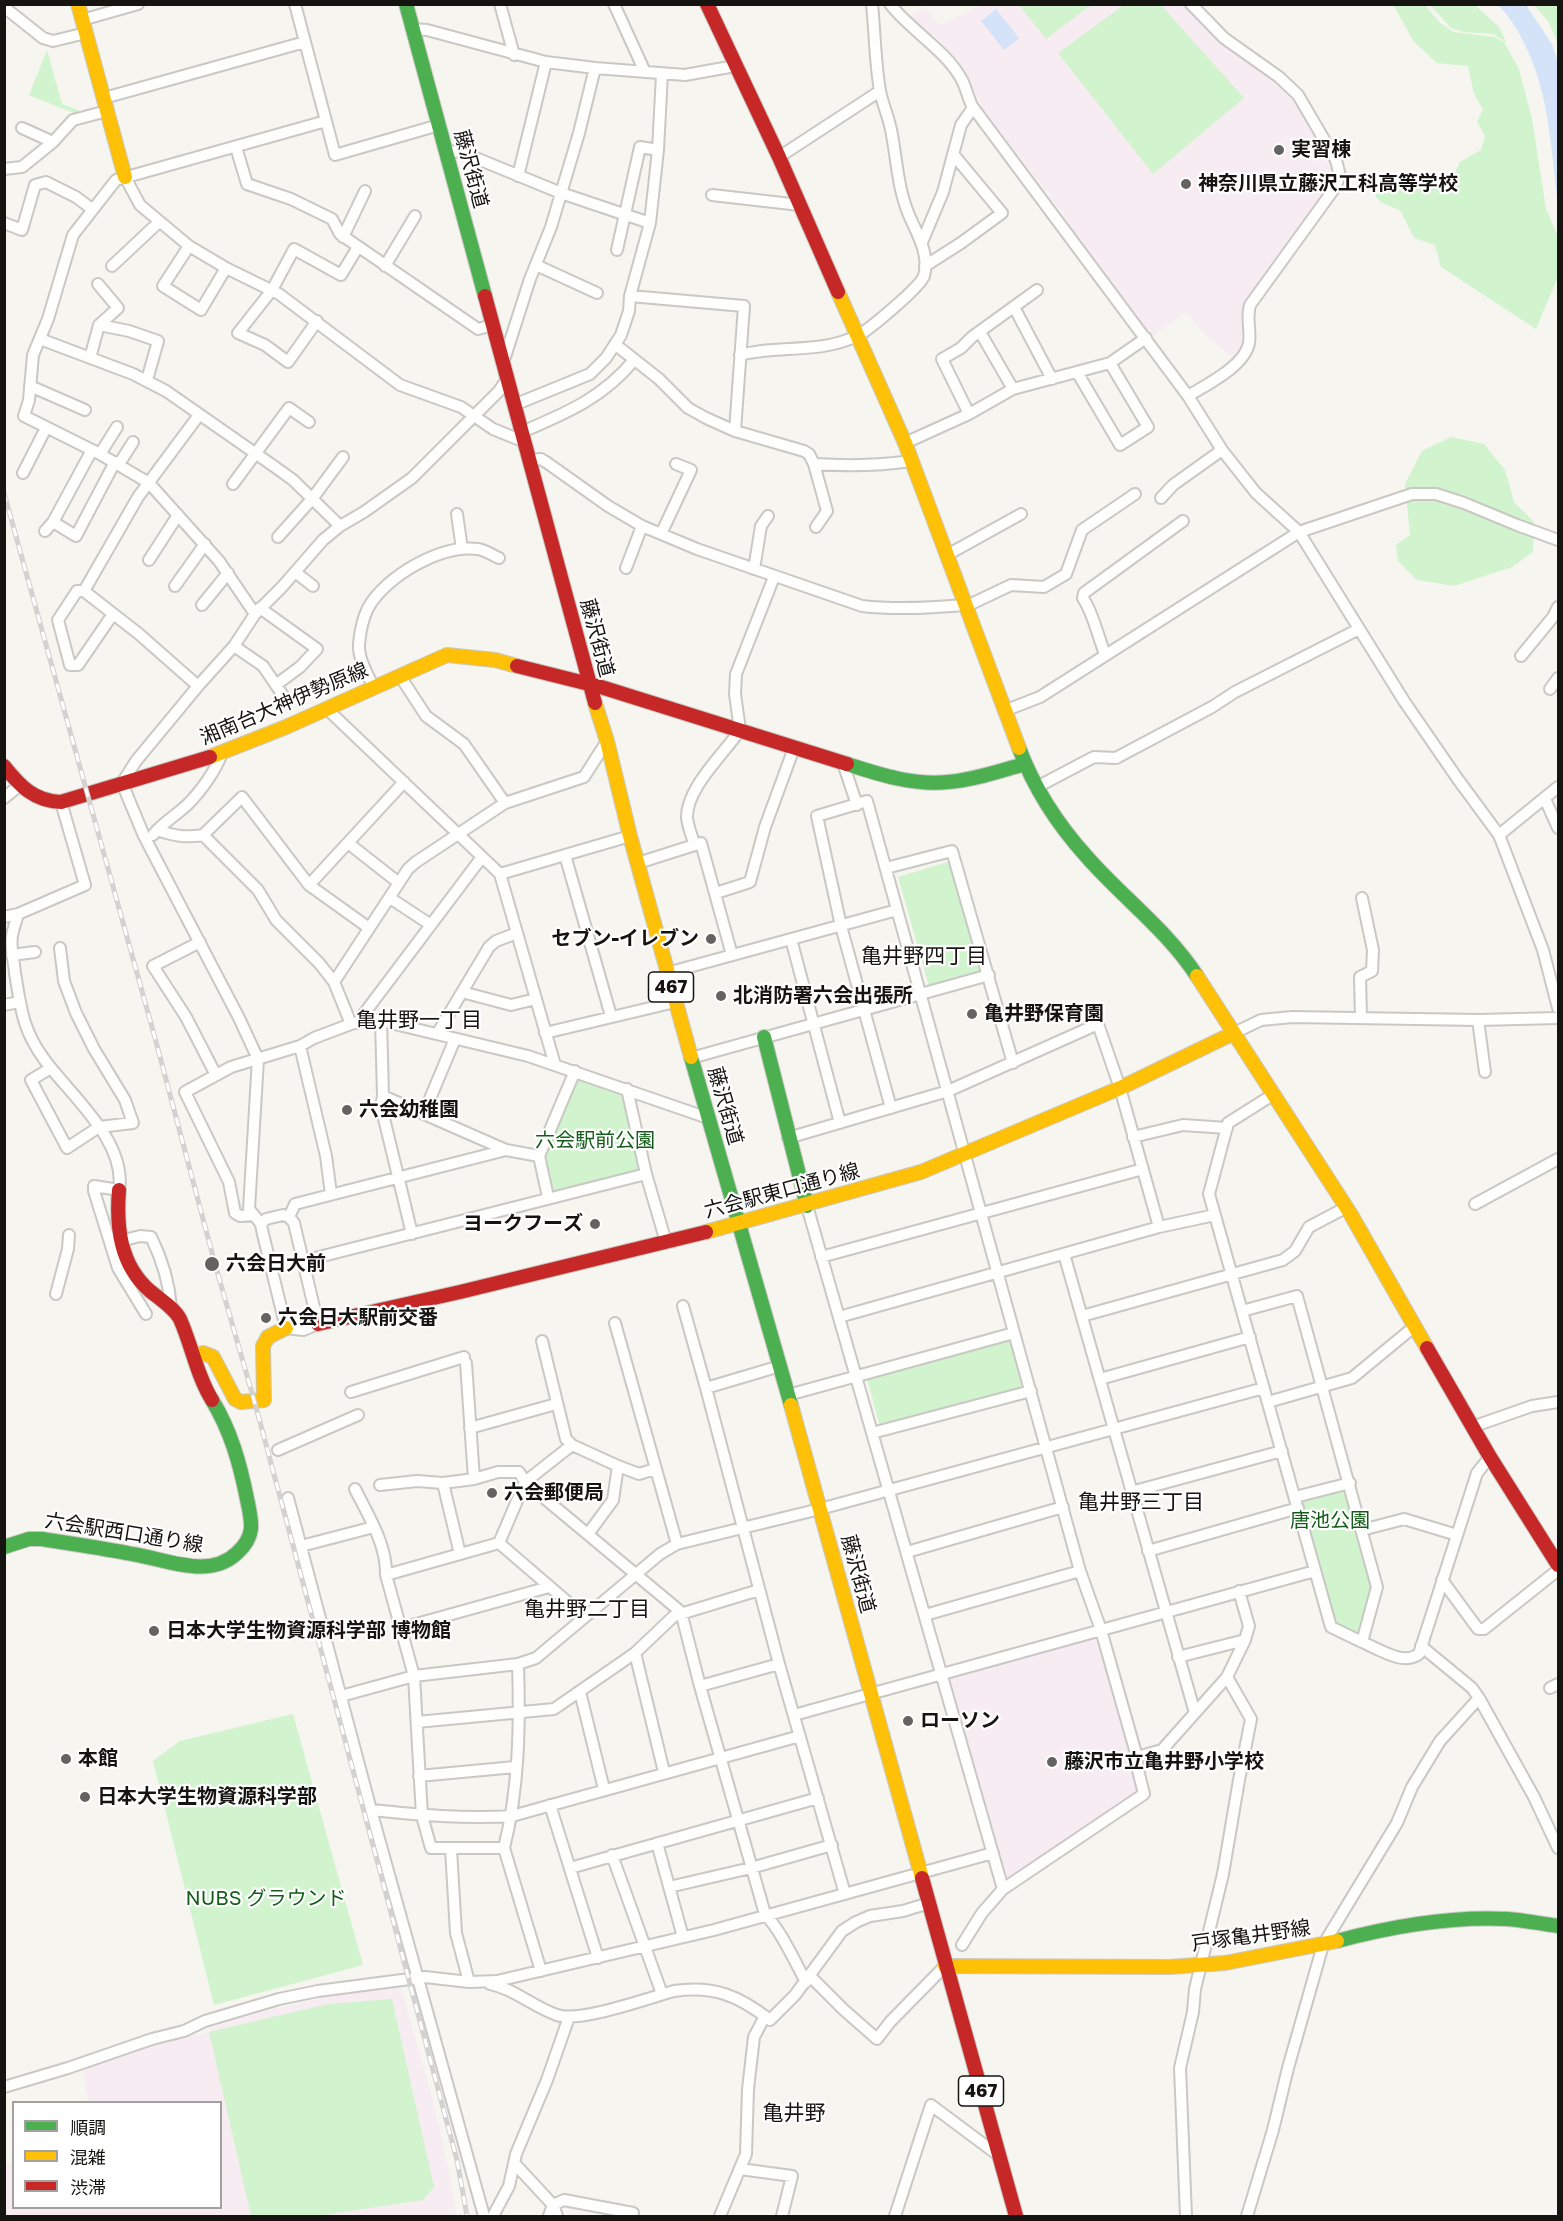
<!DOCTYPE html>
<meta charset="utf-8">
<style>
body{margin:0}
#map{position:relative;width:1563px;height:2221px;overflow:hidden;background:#f6f5f0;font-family:"Golos Text","Noto Sans JP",sans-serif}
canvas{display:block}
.frame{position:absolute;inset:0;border:6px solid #161411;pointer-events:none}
.legend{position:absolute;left:12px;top:2101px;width:210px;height:108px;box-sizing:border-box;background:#fff;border:2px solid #a2a1a0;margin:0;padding:8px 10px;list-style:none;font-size:18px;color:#161411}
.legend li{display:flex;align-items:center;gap:12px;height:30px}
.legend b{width:30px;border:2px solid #a2a1a0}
</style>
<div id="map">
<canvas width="1563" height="2221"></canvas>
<div class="frame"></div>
<ul class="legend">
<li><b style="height:8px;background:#4caf50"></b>順調</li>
<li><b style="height:8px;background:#ffc107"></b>混雑</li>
<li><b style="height:8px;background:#c62828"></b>渋滞</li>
</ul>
</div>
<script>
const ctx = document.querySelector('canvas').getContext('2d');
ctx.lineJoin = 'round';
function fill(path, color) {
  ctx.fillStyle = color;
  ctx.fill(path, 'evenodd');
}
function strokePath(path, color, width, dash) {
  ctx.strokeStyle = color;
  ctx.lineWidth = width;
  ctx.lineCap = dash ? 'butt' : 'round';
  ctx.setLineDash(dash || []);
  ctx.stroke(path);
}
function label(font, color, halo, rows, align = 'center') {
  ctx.font = font + ' "Golos Text","Noto Sans JP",sans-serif';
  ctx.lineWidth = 4.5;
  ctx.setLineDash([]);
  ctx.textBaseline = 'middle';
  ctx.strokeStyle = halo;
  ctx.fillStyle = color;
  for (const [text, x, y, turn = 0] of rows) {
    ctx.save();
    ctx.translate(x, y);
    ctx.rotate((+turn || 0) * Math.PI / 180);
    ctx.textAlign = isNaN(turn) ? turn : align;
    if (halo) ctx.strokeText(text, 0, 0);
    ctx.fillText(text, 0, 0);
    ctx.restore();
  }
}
fill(new Path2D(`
 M981,5H1185L1212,32L1274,78L1297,103L1334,170V177L1244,309V347L1235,361L1207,336L1185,312L1152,337L1079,240L1061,211L985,112L960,63L934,34L931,37L911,16L924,7L940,25Z
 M1095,1637L1098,1639L1139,1793L1009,1882L1004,1879L949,1683L951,1677Z
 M401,1987L434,2104L448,2167L456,2216H5V2165L13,2163L14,2208H220V2102H88L82,2065L189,2033L190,2036L210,2032V2028L259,2013L329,1996Z`), '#f8ecf3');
fill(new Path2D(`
 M1125,4L1161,5L1244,98L1153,174L1058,53Z
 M1019,5H1091L1046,39Z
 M1380,5H1425L1440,23L1454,32L1495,37L1504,42L1519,69L1532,119L1546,209L1558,237V277L1536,329L1441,267L1435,245L1414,238L1400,210L1380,202L1373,192L1380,182L1409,186L1455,172L1460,162L1481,150L1485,136L1477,122L1483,109L1474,94L1468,66L1437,63L1414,42L1394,6Z
 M1430,5H1475L1499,27L1506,42L1493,34L1464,32L1451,28Z
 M1534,5H1558V43L1548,21Z
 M47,50L62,104L88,114L81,116L29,95Z
 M1451,437L1484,444L1505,470L1514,502L1534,522L1533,552L1512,567L1454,586L1417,580L1398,561L1396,545L1410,535L1405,484L1422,451Z
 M954,860L987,975L930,990L898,877Z
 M578,1078L623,1093L644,1170L552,1191L545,1157Z
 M1015,1338L1028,1385L880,1427L867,1379Z
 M1347,1487L1373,1587L1361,1636L1334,1624L1299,1500Z
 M293,1714L363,1965L214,2005L153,1761L180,1741Z
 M392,1999L434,2187L423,2200L318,2216H251L209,2032L328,2004Z`), '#d1f3cd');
fill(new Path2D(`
 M1497,5H1526L1552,44L1558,63V205C1550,143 1550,86 1517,30C1511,20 1506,12 1497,5Z
 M996,9L1019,38L1004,50L981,21Z`), '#d4e3f8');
const street = new Path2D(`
 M295,4L335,155L439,125
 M500,4L514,55
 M614,4L645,72
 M890,4C911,31 946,50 962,80C966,88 968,97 972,106L1188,396L1222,450L1256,493L1299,532L1404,701L1457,778L1499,835L1543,950L1558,1008
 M4,7L43,38L53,41L86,33
 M82,20L138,4
 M413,29L427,30L546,62L595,68L685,75L735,66
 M104,98L305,42
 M22,128L53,142
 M236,147L247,184L291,199L332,219L340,234L478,329L493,325
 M446,151L461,152L561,193L650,223
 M779,157L880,91
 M4,169L22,167L53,142L73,120L107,111
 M518,176L546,62
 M125,177L140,205L189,246L226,268L279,294L400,385L461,407L493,429L525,442
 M712,195L800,205
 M4,223L22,230L35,185L46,182L76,197L92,209
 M343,237L365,191
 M922,242L943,192L961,125L972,109V106
 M189,246L163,286L201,310L226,268
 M617,250L640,147L658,150
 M536,265L597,293
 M112,266L159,222
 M385,266L415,216
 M925,266L961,243L1002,213L953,154
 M630,296L744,306L735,431
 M1014,307L1052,379
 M317,321L288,362L265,345L238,333L272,290L294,249L341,275L358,247
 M99,325L129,331L158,341L147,380
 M980,332L1013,389
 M40,339L133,374L166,391L275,467L293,480L340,526
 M616,345L659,379L688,408L706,418L735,431L804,451L809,454L814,464C847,466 878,466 911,461
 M740,355C778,344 816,355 857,336C869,330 920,287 924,276C930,254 917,234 909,215C898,189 897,162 892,135C890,120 883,106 880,91C875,62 875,33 872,4
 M90,358L99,325L118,308L98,284
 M504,360L530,279L551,227L579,133L595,68
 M1077,372L1120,445L1148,427L1110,363
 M30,386L85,410
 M1188,396C1206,385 1245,366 1249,343C1251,330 1246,318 1250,305L1334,189L1340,176L1336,160L1298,95L1279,77L1224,38L1191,4
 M514,405L590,374L606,358L621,335L629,311L630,296L650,223L658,150L662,74
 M969,414L942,359L961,348L972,337L1037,290
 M522,432C566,413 603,398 634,360
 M905,443L969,414L1013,389L1110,363L1146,338
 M100,454L117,427
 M530,460L541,459L546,462L608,506L642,526L697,549L862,606C896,610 931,608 965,605L971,604L1011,585L1044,587L1066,574L1082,530L1135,494
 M119,464L133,442
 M814,464L827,511L816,527
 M23,473L46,428
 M233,484L289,408L309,422
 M1161,498L1173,485L1222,450
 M457,514L462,549
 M53,522L76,536L115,462
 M45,531L53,522L92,450
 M661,534L691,470L676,464
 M278,537L312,499L343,457
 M947,555L1021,514
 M149,560L178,515
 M626,568L642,526
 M754,569L761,526L768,516
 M295,572L313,586
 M175,586L205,544
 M84,591H77L58,620L70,665H78L113,614
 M202,605L228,573
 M260,608L317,649L300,667L277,684
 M255,614L219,561L149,483L100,454L24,416L29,400L33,355L48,319L73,235L116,180L326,121
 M234,646L263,666L284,697
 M1105,654C1097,634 1094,615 1083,598L1084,593L1183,521
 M1521,656L1553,617L1558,607
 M400,676L426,716L464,744L505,803
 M198,686L139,634L84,591L138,497L199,415
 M374,688C368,675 358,659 359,644C360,633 363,618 368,608C386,576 441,544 478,549C485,550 492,555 499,558
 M1550,689L1558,678
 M327,709L500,874L555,1065
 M1004,711L1040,697L1299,532L1412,494H1436L1464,503L1517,525L1558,540
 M843,763L857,805
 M1037,787L1094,757L1116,758L1212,707L1235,692L1359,629
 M4,798L20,785
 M1545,799L1558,828
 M157,830C174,836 186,838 203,835L258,890L276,920L319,963L334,982L351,1024
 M153,835C163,822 177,815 188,804C201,791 216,770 222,753
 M203,835L242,797L309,885L369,928
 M1499,835L1558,787
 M348,843L399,883
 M695,845C692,837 688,827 687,818C686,788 724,754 740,730L735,694L736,674L774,577
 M565,855L611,1016
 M638,863L701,843L732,955
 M886,868L952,851L1013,1063
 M500,874L630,836
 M309,885L404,782
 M716,893L750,882L765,827L794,748
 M390,898L431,925
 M18,914C16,922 13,929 12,936C10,948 14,961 15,973C21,1008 22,1029 44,1059C70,1095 127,1141 119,1190L94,1186V1191L118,1268L146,1314
 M4,917L18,914L85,885L61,802
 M791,939L840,1123
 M200,942L153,966L186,1017L216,1075
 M12,955L35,952
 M667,973L897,910
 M334,982L408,869L416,862L505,803L584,777L607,741
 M462,992L511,1005L536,999
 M4,1005L19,1002
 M1361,1018L1360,977L1372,971L1373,950L1362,898
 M381,1020L383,1096L381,1106L412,1234
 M1478,1020L1485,1072
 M357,1023L482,857
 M545,1033L675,1002
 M1234,1033L1261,1020L1292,1017L1478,1020L1558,1018
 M437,1034L489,947L496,941L517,933
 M300,1046L326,1156L331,1194
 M691,1058L989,975
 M51,1068L31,1080L67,1148L99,1127L133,1123L125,1100L94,1049L76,1013L64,981L60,948
 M627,1089L646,1174L666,1242
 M383,1096L506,1150L539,1156
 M891,1108L841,926L817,816L867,801L1080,1571L1101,1630L1137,1757V1766L1144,1794L1003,1889L982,1913L962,1945
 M424,1113L455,1039
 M1133,1137L1183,1125L1227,1128
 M788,1138L948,1091L1098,1024L1120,1088L1159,1227
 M548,1197L539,1156L575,1071
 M1475,1204L1558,1159
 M807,1206L1003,1889
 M254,1215L240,1216L235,1213L229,1182L185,1092L231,1067L300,1046L314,1038L351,1024L365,1020H378L528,1056L708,1118
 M283,1215L289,1217L294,1223L318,1324L303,1330L286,1328L262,1230L261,1224L266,1219Z
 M289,1217L295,1204L506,1150
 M261,1224L249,1209L258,1059L239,1018L144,836L122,783L136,761L198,686L234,646L255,614L282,587L323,540L340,526L364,512L412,478L499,391L507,379
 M121,1241L140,1236L151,1237C162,1259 169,1282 171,1307
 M1064,1254L1195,1713
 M821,1257L1143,1169
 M303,1261L646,1174
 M56,1294L68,1249L69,1235
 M683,1306L706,1388L780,1366
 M1242,1311L1297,1296L1377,1587L1362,1642L1331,1627L1209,1194L1228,1123L1274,1094
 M1082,1316L1283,1260L1295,1251L1309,1227L1347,1207
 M839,1317L1159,1227L1215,1215
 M615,1323L677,1544
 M542,1341L566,1439L572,1445L618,1466L639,1474L655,1469
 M466,1363L474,1479
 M1100,1379L1250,1337
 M706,1388L779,1664L845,1894
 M351,1392L464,1357
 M788,1395L1014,1333
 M1268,1402L1352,1378L1415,1326
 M1472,1427L1532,1406L1558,1402
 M470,1428L556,1404
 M872,1433L1031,1391
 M278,1450L358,1415
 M443,1483L460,1554
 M380,1485L417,1481L443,1483L474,1479L498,1472H519L525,1482L681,1612L700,1686L765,1914C781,1931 794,1960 806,1982
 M355,1489C368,1515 387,1545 386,1575L414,1676L422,1816L431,1848H504C519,1789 520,1725 518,1664
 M1131,1492L1282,1451
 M1295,1497L1350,1483
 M288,1498L371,1810L484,2216
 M1362,1530L1404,1519L1457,1535
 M588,1534L613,1500L618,1466
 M499,1543L525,1482L572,1445
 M301,1546L374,1527
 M1148,1551L1298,1508
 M907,1552L1063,1507
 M386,1575L499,1543L585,1617
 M1442,1580L1478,1629H1484L1558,1570
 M925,1615L1080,1571
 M402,1628L549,1587
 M1362,1642C1379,1649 1403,1666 1419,1654L1477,1473L1490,1457
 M1421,1646L1472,1688L1479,1698L1534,1797L1558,1848
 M635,1653L664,1772
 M1178,1657L1245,1640
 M700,1686L779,1664
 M1550,1688L1558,1684
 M580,1692L604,1789
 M341,1696L414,1676L518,1664L536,1658L660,1554L677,1544L820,1509L1264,1388
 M794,1715L1315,1571
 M417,1722L554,1709L635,1653L674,1616L759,1590
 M1137,1757L1162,1750L1227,1677L1245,1640L1249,1626L1239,1591
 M419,1776L515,1767
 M550,1805L598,1958
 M371,1810C419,1815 464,1819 512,1816L800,1736
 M657,1843L683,1937
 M504,1848L541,1971
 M451,1849L456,1933L469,1982
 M612,1855L662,1994
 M570,1868L818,1798
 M669,1887L751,1868L832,1845
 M810,1976L844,2010L877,2039L890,2022L945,1966
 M490,1984C515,1989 533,2007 557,2015C580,2023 648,1998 674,1991C714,1985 739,1996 770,2020L795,1995L842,1931L856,1922L870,1916L903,1911L929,1903
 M4,2087L68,2068L152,2039L184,2031L205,2021L279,1999L318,1991L425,1977L469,1982L497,1981L714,1930L993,1853
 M515,2164L553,2205L557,2216
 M740,2169L792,2176L782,2216
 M493,2216L509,2186L516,2154L547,2080L569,2017
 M549,2216L553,2205L564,2200L633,2213
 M720,2216L746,2154L748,2089L754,2037L765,2016
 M895,2216L931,2105L998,2155
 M1186,2216L1180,2068L1193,2012L1195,1989L1223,1874L1239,1780L1251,1719L1227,1677
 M1247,2216L1273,2130L1288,2068L1323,1945L1397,1823L1412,1787L1440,1741L1479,1698`);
const fast = new Path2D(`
 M406,4L485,296
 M1019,748C1034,788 1059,826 1087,857C1123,898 1167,930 1197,976
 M847,764C878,774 914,786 948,782C974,780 999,771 1025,764
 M764,1037L807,1206
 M691,1057L791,1405
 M4,1547L29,1539H42C72,1544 102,1548 132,1554C166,1559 209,1580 237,1553C256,1536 252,1522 247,1499C240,1464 231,1431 212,1400
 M1337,1941C1393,1926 1450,1916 1507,1919C1524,1920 1541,1924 1558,1926`);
const slow = new Path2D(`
 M78,4L125,177
 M838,292L905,443L1019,748
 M595,703L607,741L630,836L691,1057
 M210,757L286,727L447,655L495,660L517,666
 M1197,976L1350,1213L1427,1348
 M706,1232L921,1172L1120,1088L1234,1033
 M194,1356L203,1353L213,1357L235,1399L241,1402L264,1400L263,1346L268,1337L286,1328
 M791,1405L922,1878
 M945,1966L1169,1967L1225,1963L1337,1941`);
const jam = new Path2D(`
 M707,4L779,157L838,292
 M485,296L595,703
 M517,666L601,687L847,764
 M4,766C20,786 34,801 61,802L210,757
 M119,1190C116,1227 120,1265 150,1291C160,1299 174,1308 180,1319C192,1346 197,1376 212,1400
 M318,1324L460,1292L706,1232
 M1427,1348L1490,1457L1558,1565
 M922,1878L1016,2216`);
strokePath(street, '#c9c8c4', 14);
strokePath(fast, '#c9c8c4', 16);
strokePath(slow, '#c9c8c4', 16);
strokePath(jam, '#c9c8c4', 16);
strokePath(street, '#fefefd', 10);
strokePath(fast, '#4caf50', 14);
strokePath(slow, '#ffc107', 14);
strokePath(jam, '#c62828', 14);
const rail = new Path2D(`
 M4,493L155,1038L215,1264L256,1407L457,2160L467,2216`);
strokePath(rail, '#d3d2d1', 5);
strokePath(rail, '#fff', 3, [9]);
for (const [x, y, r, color] of [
 [1279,150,6,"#64635f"],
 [1186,184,6,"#64635f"],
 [711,939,6,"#64635f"],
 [721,996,6,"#64635f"],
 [972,1014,6,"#64635f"],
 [347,1110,6,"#64635f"],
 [595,1224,6,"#64635f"],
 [212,1264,8,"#64635f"],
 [266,1318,6,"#64635f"],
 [492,1493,6,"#64635f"],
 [154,1631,6,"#64635f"],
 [908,1721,6,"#64635f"],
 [66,1759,6,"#64635f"],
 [1052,1762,6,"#64635f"],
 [85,1797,6,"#64635f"]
]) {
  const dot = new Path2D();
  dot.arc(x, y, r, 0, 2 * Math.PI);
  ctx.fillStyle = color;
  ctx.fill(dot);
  strokePath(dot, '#fff', 2);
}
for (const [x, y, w] of [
 [671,987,45],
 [981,2091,45]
]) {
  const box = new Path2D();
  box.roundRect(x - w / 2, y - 15, w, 30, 4.5);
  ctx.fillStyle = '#fff';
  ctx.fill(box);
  strokePath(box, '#161411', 1.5);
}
label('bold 18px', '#161411', null, [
 ["467",671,987],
 ["467",981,2091]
]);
label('bold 20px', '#161411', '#fff', [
 ["実習棟",1291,150],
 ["神奈川県立藤沢工科高等学校",1198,184],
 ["セブン-イレブン",699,939,"right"],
 ["北消防署六会出張所",733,996],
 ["亀井野保育園",984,1014],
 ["六会幼稚園",359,1110],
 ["ヨークフーズ",583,1224,"right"],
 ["六会日大前",226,1264],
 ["六会日大駅前交番",278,1318],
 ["六会郵便局",504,1493],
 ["日本大学生物資源科学部 博物館",166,1631],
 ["ローソン",920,1721],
 ["本館",78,1759],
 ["藤沢市立亀井野小学校",1064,1762],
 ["日本大学生物資源科学部",97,1797]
], 'left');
label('20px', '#161411', '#fff', [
 ["藤沢街道",471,169,75],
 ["藤沢街道",597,638,75],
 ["湘南台大神伊勢原線",284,704,-23],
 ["藤沢街道",725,1106,74],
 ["六会駅東口通り線",782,1191,-15],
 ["六会駅西口通り線",124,1533,9],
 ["藤沢街道",858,1574,75],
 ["戸塚亀井野線",1251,1936,-8]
]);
label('20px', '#145e1a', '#fff', [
 ["六会駅前公園",595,1141],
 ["唐池公園",1330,1521],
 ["NUBS グラウンド",266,1899]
]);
label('21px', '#161411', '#fff', [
 ["亀井野四丁目",924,956],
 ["亀井野一丁目",419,1020],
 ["亀井野三丁目",1141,1502],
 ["亀井野二丁目",587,1609],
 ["亀井野",794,2113]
]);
</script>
